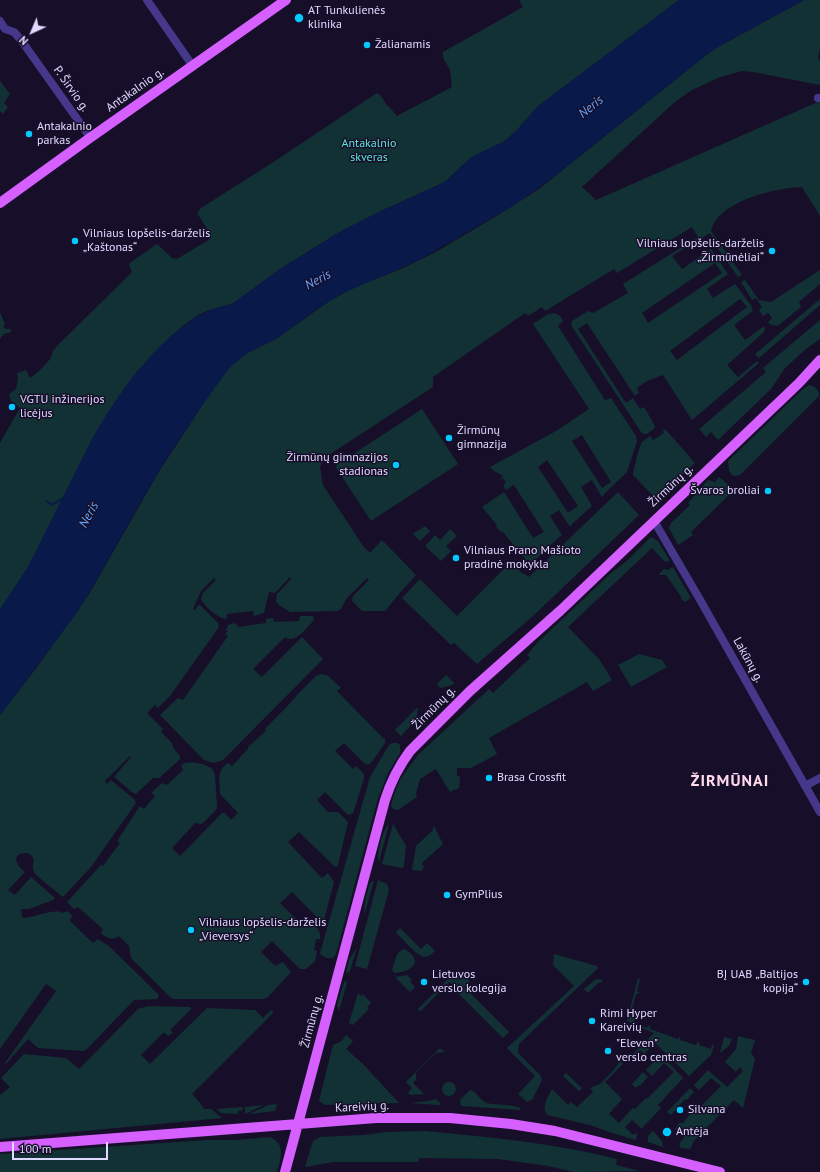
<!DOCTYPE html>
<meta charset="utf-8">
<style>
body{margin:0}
#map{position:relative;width:820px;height:1172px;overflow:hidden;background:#170f2a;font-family:"PT Sans",sans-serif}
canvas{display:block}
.north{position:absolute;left:12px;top:12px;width:40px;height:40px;-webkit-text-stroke:3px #170f2a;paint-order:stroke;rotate:224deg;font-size:11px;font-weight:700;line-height:16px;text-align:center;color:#e1d8ff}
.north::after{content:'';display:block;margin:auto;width:14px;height:18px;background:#e1d8ff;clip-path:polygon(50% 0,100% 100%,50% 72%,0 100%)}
.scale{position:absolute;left:12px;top:1142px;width:96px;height:18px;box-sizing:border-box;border:2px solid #e1d8ff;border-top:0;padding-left:5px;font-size:12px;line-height:14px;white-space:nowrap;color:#e1d8ff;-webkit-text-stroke:3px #170f2a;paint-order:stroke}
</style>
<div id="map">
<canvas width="820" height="1172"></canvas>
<div class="north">N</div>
<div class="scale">100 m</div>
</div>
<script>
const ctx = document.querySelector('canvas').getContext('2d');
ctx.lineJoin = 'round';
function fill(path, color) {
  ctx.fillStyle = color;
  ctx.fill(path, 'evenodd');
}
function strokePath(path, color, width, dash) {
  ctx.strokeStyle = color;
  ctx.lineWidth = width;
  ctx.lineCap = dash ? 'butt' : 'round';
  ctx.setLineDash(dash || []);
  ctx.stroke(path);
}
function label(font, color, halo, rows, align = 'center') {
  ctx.font = font + ' "PT Sans",sans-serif';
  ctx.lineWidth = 3;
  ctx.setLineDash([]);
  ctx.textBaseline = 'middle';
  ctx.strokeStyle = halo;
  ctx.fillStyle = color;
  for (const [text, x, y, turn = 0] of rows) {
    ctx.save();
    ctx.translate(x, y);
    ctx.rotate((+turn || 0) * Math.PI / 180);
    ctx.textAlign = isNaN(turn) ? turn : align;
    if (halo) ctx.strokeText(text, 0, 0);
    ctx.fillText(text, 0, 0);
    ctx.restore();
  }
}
fill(new Path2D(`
 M519,0H679L537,107L518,129L505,141L474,156L467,161L445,182L381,211L338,233L280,269L235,302C223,308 210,308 198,315C185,323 174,334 163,344C85,417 64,526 0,609V443L20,408L11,401L9,394L16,389L18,379L17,373L26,370L30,378C37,373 44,367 50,359C52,355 52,351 56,347L132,272L129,265L131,262L157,244L172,258L177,259L210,239L211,235L197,213L201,208L272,163L377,93C383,96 383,101 388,106C391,109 394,112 397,116L452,87C451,82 451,75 450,71C448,63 442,61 443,52L523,7Z
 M804,0H820V47L818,58L820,61V85L753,72L742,71L720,77L692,90L676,101L582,187L596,200L820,101V216L802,187C775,188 718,201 711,231L742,275L738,277L717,247L718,245L710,233L672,256L682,269L711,249L728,274L707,289L713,298L735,284L751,305L753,311L734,325L745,340L764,326L765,329L764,332L727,365L738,377L757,361L759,363L692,420L663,375L647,381L637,388L639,393L635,396L587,323L578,329L626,403L633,398L640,409L644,407L655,426L654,429L647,434H644L641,432L571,325L572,321L588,311L593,313L628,293L623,284L698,237L692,227L617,273L614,269L545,311L542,307L528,316L525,313L433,377V387L324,458L320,467L323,485L363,546L370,553L382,540L416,575L398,595L386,610L384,611H362L352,601L353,596L369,580L367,578L346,599L341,609L338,611L290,612L279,605L276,601L277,594L291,579L290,577L275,593L269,592L264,613L254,616L253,611L227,614V619C219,619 205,607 201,599L203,593L216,580L214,578L201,591L193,609L195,610L198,605H200L218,623L219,627L170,696L158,708L155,705L147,713L163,729L161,732L172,743L174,749L180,756V759L159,778H153L136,794L133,793L114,777L131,757L130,756L105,781L107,784L111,780L134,799L136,803L91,867L63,897C56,891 38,878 34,872C30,864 39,858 27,853C11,852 15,865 25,872L8,890L15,895L31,877L55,898L53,900L29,909H21L22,918C34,918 54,908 63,913L68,911L72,916L70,921L93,943L98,939L110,947L158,994L159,996L157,999L134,1000L87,1049L84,1051L38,1048L28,1039L6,1064L5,1063L56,991L46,984L0,1049V715L40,663L89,594L158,473L205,401L226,371L237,361L249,352L276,339L328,302L353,288L403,268L434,253L498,215L539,189L705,56L718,47ZM715,263L722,273L648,323L642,313ZM740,299L747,307L677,360L670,351Z
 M0,81L10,94L4,103L8,107L3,114L0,111Z
 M820,270V284L799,302L801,307L779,325C774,326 771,326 768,322L772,318L768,313L763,316L759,310L762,307L756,298L752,300L741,282L745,280L759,300L771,302Z
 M820,299V305L759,358L755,354Z
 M0,312L5,324L3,326L5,329H11V332L4,334L0,339Z
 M555,313L560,316L563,321L558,326L605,400L611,398L636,436L637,441L627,472L605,493L602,497L592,480L581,487L592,506L572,524L570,527L559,510L550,516L562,535L559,537L534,561V563L530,565L527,563V561L502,531L501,532L496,527L497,525L482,507L504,492L533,538L544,532L514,485L506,490L503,485L506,483L503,478L499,480L503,476L494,471L490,467L556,431L589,409L533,324L548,314ZM582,435L611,482L602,488L572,441ZM547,460L578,506L568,513L538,467Z
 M820,320V339L806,349L785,368L771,389L718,440L711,432L706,437L699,429L766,372L763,368Z
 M809,385C814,386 820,390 819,396L740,475L733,476L729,471L728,461L802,390Z
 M422,409L458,464L371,521L335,466Z
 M663,429L666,430L695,463L656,499L633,475V473L639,449L642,442L650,436L653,440L664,433Z
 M719,477L730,486L731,493L691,532L693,535L678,545L669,528L671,523L690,505L688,503L708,480L715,482Z
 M618,492L639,515L533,616L477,664L454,643L451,645L402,598L420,579L457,616L511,562L523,574H525L529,577Z
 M425,526L430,531L420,541L413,534Z
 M450,529L457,536L446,546L451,551L441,561L425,546L435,535L440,540Z
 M651,537L658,541L670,561L665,562L652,548L568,627L599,659L612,680L593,691L587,682L489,738L497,754L471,768H457V776H460L459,788L450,792L436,769L420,779L416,794L417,797L398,810L393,809L391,805L396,789L401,778L418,755L489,689L493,693L530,658L527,655L537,643L611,573L627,561Z
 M673,567L691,598L685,602L681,599L682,598L666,575H660L659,574L664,569L668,570Z
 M300,616H313L314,620C307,627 295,645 285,637L253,669L262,677L302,637L323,659L223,760L214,763L204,760L160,715L178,698L183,700L228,636L225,634L228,631L226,630L228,625L235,623L238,627L266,623V619L273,618L274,622L299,621Z
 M639,654L662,660L667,667L631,687L618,665Z
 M321,674L327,675L341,688L337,691L384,739L385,738V743L371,763L368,765L365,764L344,743L335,751L353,769L356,766L364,774V779L353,813L349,815L346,813L325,792L317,800L328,812H338L348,822L338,865L336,867L334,866L299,832L288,842L322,878L328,873L334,882L324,920L322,922L292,892L280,903L302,925L306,921C314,922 322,931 320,939H316L314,950L317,951L315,961L306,969H300L272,941L261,952L275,966L283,962L291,972L268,997L264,999H174L171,998L131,958L129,946L119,936C113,941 106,938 101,933L103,929L78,907L74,909L67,902L101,865L103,866L120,843L117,841L140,806L144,809L155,796L151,793L162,783L167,785L183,770L181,765C186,760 203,763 209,767C212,768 214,771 215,775L217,807L216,810L202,824L195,823L172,848L180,856L222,813H225L231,820L238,813L220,794C220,780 216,771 228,763L232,766L248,749V747L266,731L265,729L296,697V696L316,676Z
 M446,675L454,683L452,685L440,688L437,684Z
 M417,708L418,709L416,720L401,736L395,730Z
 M393,743H397L400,745V753L388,773L378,798L336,954L333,958H327L321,955L320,953L370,777L389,745Z
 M389,824L379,862C376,855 383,828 389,824Z
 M393,824L406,846L404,866L402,868L382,864Z
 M434,826L443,844L422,863L424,868L421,871L413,870L412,869L416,846L432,831Z
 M374,880L364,916L365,901L370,883Z
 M378,880L387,884L389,890L367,969L355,966Z
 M400,928L421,949L427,943L435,951C432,954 428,957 424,957C417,956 404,940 398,935L396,932Z
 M357,947L350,971L348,973L346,972L349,960Z
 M404,949C425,960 412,972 395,973L392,971C395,962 395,952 404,949Z
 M554,954L597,966L598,968L519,1044L518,1052L519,1054L540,1075L542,1080L532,1100L527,1102L518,1094L535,1076L507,1048L574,986L553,965Z
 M458,969L470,981L464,987L509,1032L503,1038L452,987L453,985L449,982L420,1012L418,1009Z
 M407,975L412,980L410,982L415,987L410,992L395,977Z
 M638,978L640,979L637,991L640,993L636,994L632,1009L635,1011L634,1012H631L630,1016L635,1018L634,1023L647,1028L650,1025V1029L678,1039L680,1036V1040L696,1045L698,1041L699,1042V1045L711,1049L712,1045H714L711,1055L689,1076L655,1043L644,1054L640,1050L638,1052L642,1056L636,1061L631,1056L605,1082L622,1099L609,1114L619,1123L633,1108L635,1109L646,1098L647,1099L674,1072L664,1063L652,1076L646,1070L658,1057H663L683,1078L658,1105L661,1108L642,1128H641L632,1120L625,1127L633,1135L636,1133L637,1134L636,1140L612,1133L590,1125L547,1115C541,1106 548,1097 552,1089L568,1105L571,1102L577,1107L593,1092L590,1088L600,1084L613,1071L620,1061L623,1064L654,1033L627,1021Z
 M596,979L603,980L600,983L599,982L588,993L584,989Z
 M346,981L347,983L339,1011L337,1005L344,982Z
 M358,993L361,996L363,994L371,1003L367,1007L369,1009L353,1025L349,1023Z
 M148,1006L190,1007L191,1009L170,1030L173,1033L168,1036L165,1033H163L141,1055L150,1064L207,1008L255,1010L263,1018L271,1010L274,1012L192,1094L200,1103L204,1109H211L222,1118L0,1139V1095L10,1087L1,1078L24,1054L66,1058L79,1069L138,1009Z
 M346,1035L353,1041L346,1049L363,1064L399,1103L325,1105L319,1101L333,1045L342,1041Z
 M738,1036L755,1040L751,1053L755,1059L743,1108L734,1100L694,1141L690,1149L681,1148L679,1144L684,1138L675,1129L680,1122L682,1124L692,1112L694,1113L721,1086L711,1078L699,1090L694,1085L708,1070L727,1087L743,1071L740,1067L736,1072L725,1062L736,1049Z
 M724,1037L732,1039L729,1046L720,1053Z
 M439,1049H441L445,1052L436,1053L416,1073V1079L413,1083L424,1094L410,1095L408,1093L412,1088L406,1082Z
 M643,1072L648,1077L640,1086L639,1085L636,1088L632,1084Z
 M566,1073L582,1088L579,1091L563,1076Z
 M442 1089a7 7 0 1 1 14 0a7 7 0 1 1-14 0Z
 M690,1088L694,1092L687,1100L685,1099L671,1115L667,1112Z
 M470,1090C477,1092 479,1099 485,1102C491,1106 509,1103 520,1108L521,1110L461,1106L460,1100Z
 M436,1099L440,1103V1105L409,1103L429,1101Z
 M277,1104L275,1111L249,1114L269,1105Z
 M264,1105L245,1114V1107Z
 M242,1107L243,1110L238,1111V1114L221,1113L217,1109Z
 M424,1131C489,1137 554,1143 617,1159L616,1165L640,1171L574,1172L548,1166L498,1159L419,1158L418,1162H333L305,1167L313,1141L320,1137L364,1135L386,1132Z
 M653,1131L662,1141L663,1147L648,1142V1136Z
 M270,1137C286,1144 281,1159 277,1172H0V1154L207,1140H236Z`), '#123134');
fill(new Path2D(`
 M679,0H804L718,47L705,56L551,179L516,204L417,261L341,294L317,309L276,339L249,352L231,366L205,401L168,456L140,503L100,574L78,611L0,715V609L28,567L93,437L108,412L131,379L157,349L171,336L197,316L215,308L229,305L235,302L280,269L338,233L381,211L445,182L467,161L474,156L505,141L518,129L537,107Z`), '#08194a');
strokePath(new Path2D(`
 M47,501L52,505L63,498`), '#08194a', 2);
strokePath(new Path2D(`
 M147,0L192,65
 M0,21L5,29L14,32L21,40L90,137
 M818,98H820
 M654,521L699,598L820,812
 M805,786L820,778`), '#45388b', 8);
strokePath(new Path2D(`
 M0,203L87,140L286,0
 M0,1147L376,1118H450L511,1124L555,1131L720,1172
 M285,1172L385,800C391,781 399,766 410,751L470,691L561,610L799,383L820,360`), '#d55fff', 10);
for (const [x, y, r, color] of [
 [299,18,5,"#04c9ff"],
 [367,45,4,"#04c9ff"],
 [29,134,4,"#04c9ff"],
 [75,241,4,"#04c9ff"],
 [772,251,4,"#04c9ff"],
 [12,407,4,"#04c9ff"],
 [449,438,4,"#04c9ff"],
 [396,465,4,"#04c9ff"],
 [768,491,4,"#04c9ff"],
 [456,558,4,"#04c9ff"],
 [489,778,4,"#04c9ff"],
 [447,895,4,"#04c9ff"],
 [191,930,4,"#04c9ff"],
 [424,982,4,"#04c9ff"],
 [806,982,4,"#04c9ff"],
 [592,1021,4,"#04c9ff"],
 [608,1051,4,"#04c9ff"],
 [680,1110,4,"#04c9ff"],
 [667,1132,5,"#04c9ff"]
]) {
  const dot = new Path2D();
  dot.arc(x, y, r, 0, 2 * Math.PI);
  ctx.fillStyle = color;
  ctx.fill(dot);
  strokePath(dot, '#170f2a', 1.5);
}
label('12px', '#e1d8ff', '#170f2a', [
 ["AT Tunkulienės",308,11],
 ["klinika",308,25],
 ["Žalianamis",375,45],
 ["Antakalnio",37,127],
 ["parkas",37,141],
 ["Vilniaus lopšelis-darželis",83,234],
 ["„Kaštonas“",83,248],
 ["Vilniaus lopšelis-darželis",764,244,"right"],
 ["„Žirmūnėliai“",764,258,"right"],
 ["VGTU inžinerijos",20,400],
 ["licėjus",20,414],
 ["Žirmūnų",457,431],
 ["gimnazija",457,445],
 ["Žirmūnų gimnazijos",388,458,"right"],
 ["stadionas",388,472,"right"],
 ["Švaros broliai",760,491,"right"],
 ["Vilniaus Prano Mašioto",464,551],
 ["pradinė mokykla",464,565],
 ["Brasa Crossfit",497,778],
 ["GymPlius",455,895],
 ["Vilniaus lopšelis-darželis",199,923],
 ["„Vieversys“",199,937],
 ["Lietuvos",432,975],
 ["verslo kolegija",432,989],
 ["BĮ UAB „Baltijos",798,975,"right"],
 ["kopija“",798,989,"right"],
 ["Rimi Hyper",600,1014],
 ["Kareivių",600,1028],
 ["\"Eleven\"",616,1044],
 ["verslo centras",616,1058],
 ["Silvana",688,1110],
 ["Antėja",676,1132]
], 'left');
label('12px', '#e1d8ff', '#170f2a', [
 ["P. Širvio g.",71,89,55],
 ["Antakalnio g.",135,90,-35],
 ["Žirmūnų g.",671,486,-43],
 ["Lakūnų g.",748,660,61],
 ["Žirmūnų g.",434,708,-45],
 ["Žirmūnų g.",312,1021,-75],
 ["Kareivių g.",362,1107,-3]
]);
label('12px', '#5de6d3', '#170f2a', [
 ["Antakalnio",369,144],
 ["skveras",369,158]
]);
label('italic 13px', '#66a7ff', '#170f2a', [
 ["Neris",591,107,-39],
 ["Neris",318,280,-28],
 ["Neris",89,515,-62]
]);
ctx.letterSpacing = '1px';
label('bold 16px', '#ffdaed', '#170f2a', [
 ["ŽIRMŪNAI",730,781]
]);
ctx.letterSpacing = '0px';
</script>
